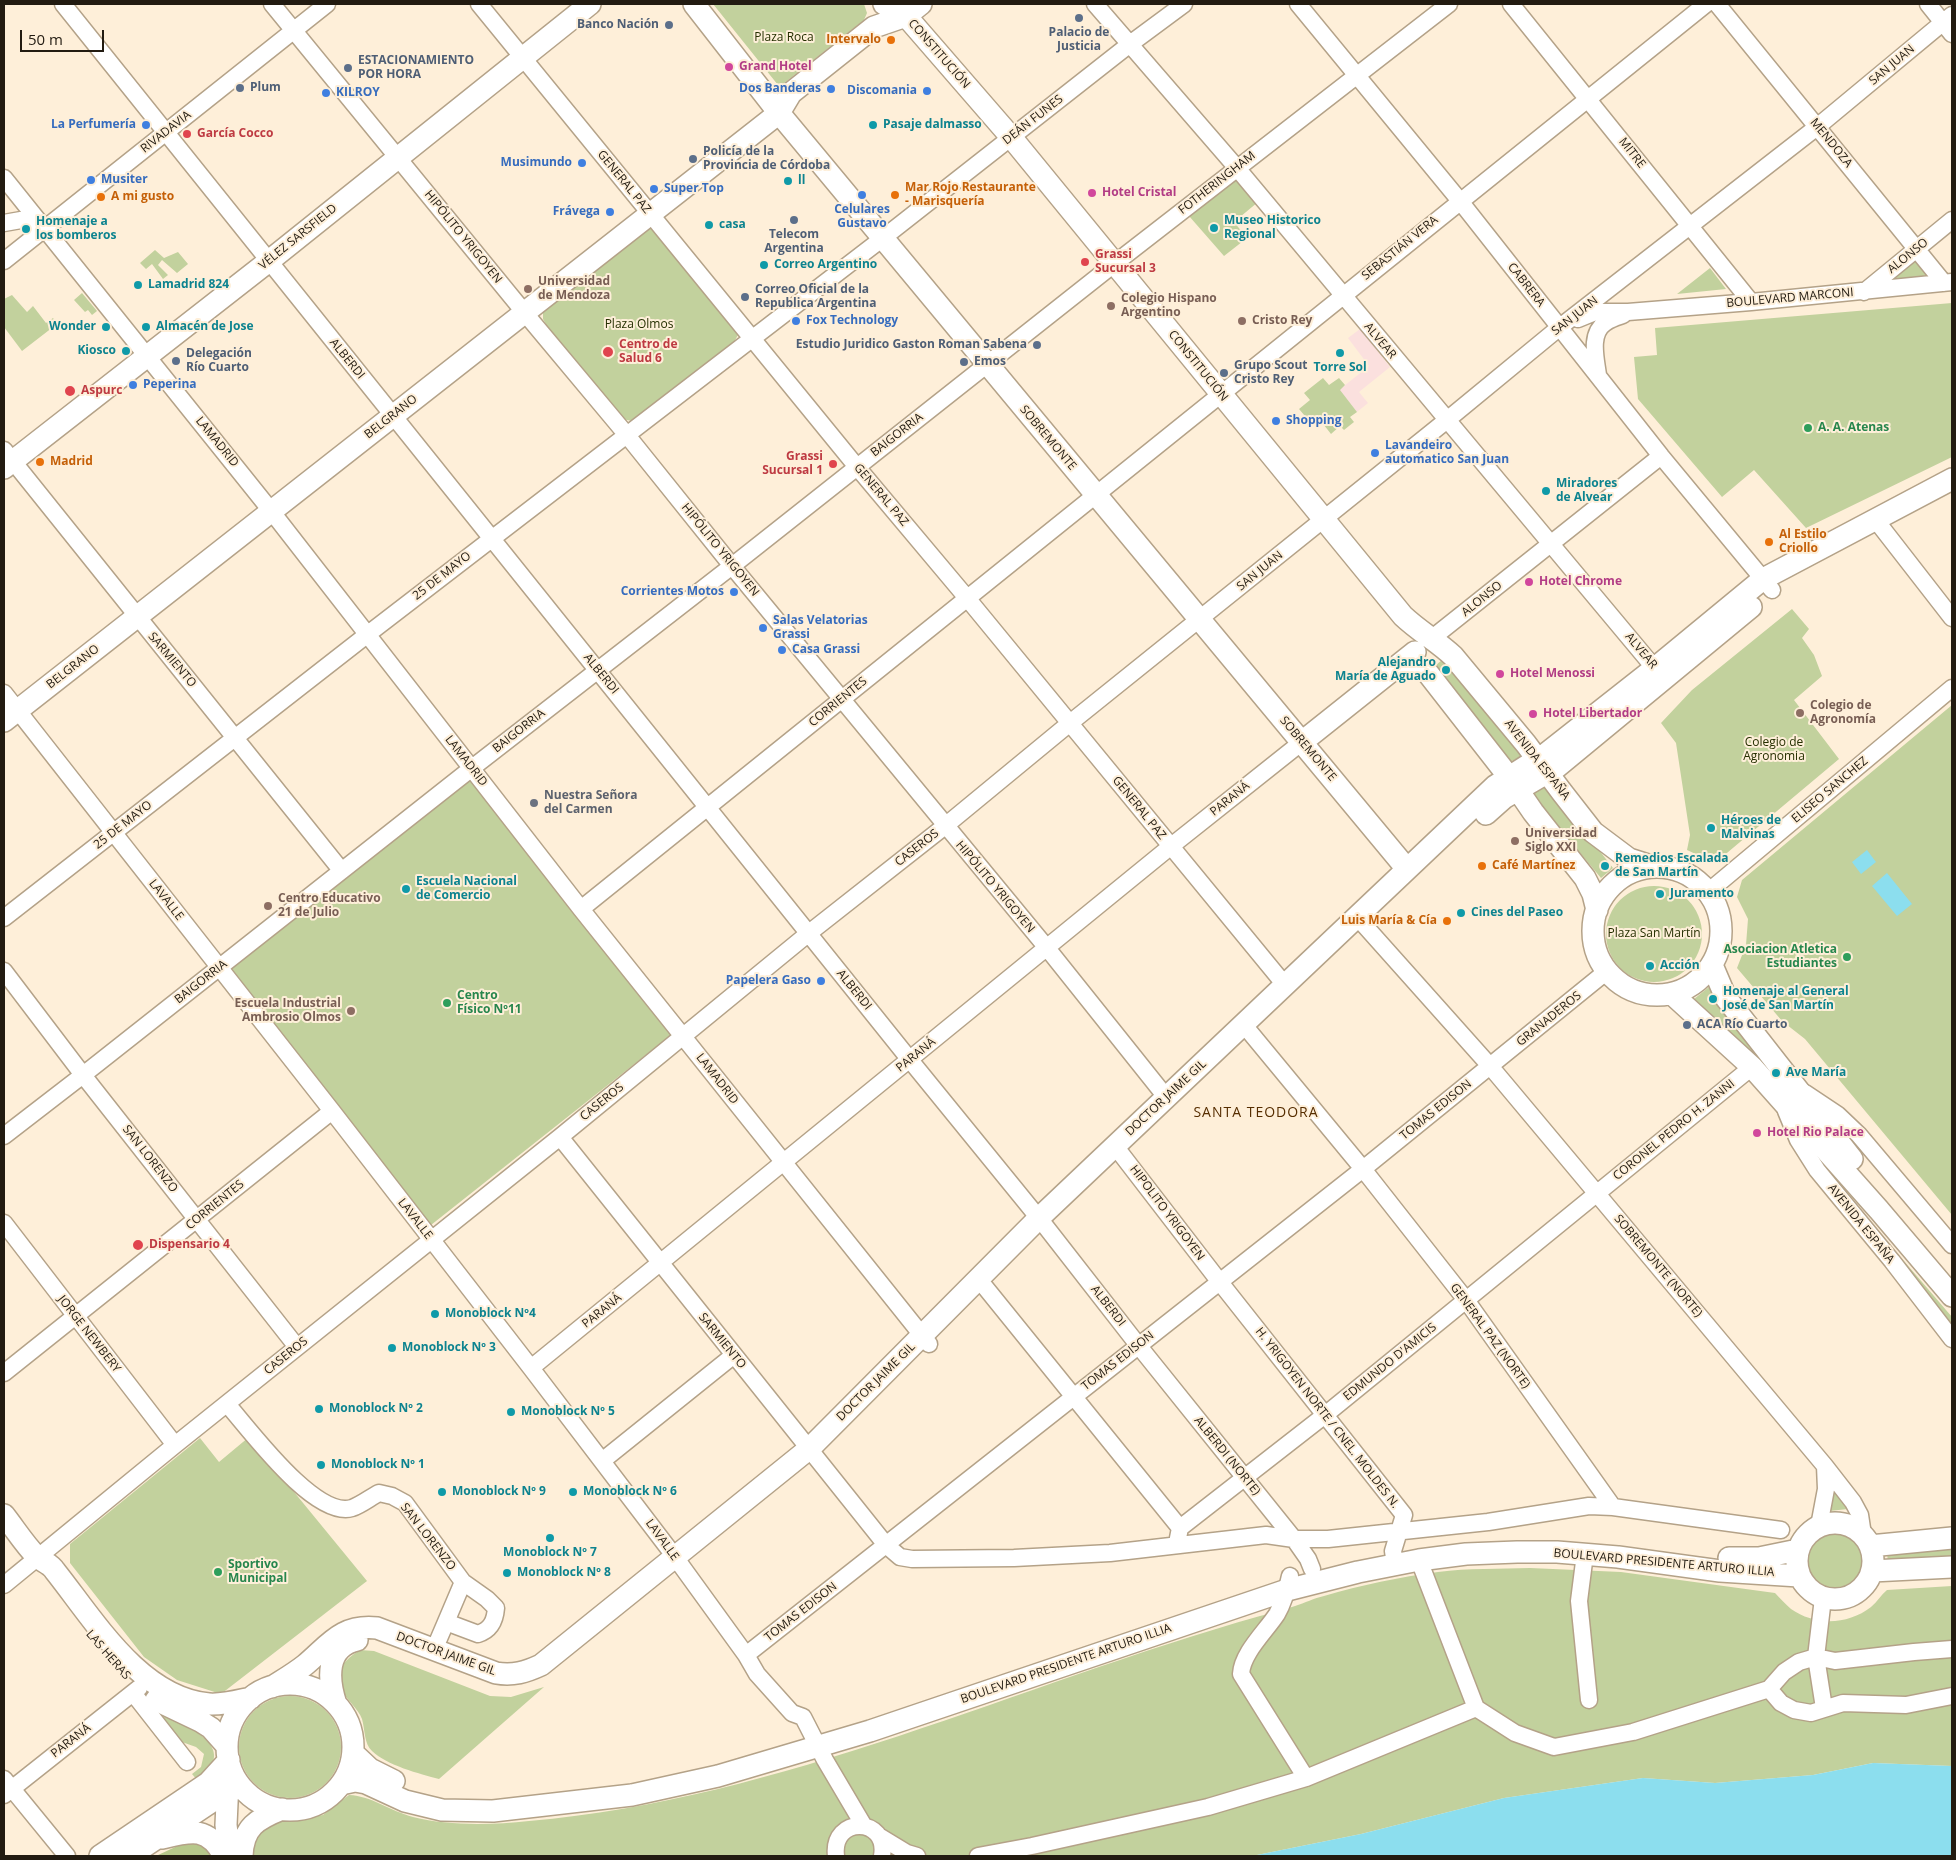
<!DOCTYPE html>
<meta charset="utf-8">
<style>
body{margin:0}
#map{position:relative;width:1956px;height:1860px;overflow:hidden;background:#feefd9;font-family:"Open Sans",sans-serif}
canvas{display:block}
.frame{position:absolute;inset:0;border:5px solid #221b11;pointer-events:none}
.scale{position:absolute;left:20px;top:30px;width:84px;height:22px;box-sizing:border-box;border:2px solid #221b11;border-top:0;padding-left:6px;font-size:15px;line-height:18px;white-space:nowrap;color:#221b11;-webkit-text-stroke:4px #feefd9;paint-order:stroke}
</style>
<div id="map">
<canvas width="1956" height="1860"></canvas>
<div class="frame"></div>
<div class="scale">50 m</div>
</div>
<script>
const ctx = document.querySelector('canvas').getContext('2d');
ctx.lineJoin = 'round';
function fill(path, color) {
  ctx.fillStyle = color;
  ctx.fill(path, 'evenodd');
}
function strokePath(path, color, width, dash) {
  ctx.strokeStyle = color;
  ctx.lineWidth = width;
  ctx.lineCap = dash ? 'butt' : 'round';
  ctx.setLineDash(dash || []);
  ctx.stroke(path);
}
function label(font, color, halo, rows, align = 'center') {
  ctx.font = font + ' "Open Sans",sans-serif';
  ctx.lineWidth = 4;
  ctx.setLineDash([]);
  ctx.textBaseline = 'middle';
  ctx.strokeStyle = halo;
  ctx.fillStyle = color;
  for (const [text, x, y, turn = 0] of rows) {
    ctx.save();
    ctx.translate(x, y);
    ctx.rotate((+turn || 0) * Math.PI / 180);
    ctx.textAlign = isNaN(turn) ? turn : align;
    if (halo) ctx.strokeText(text, 0, 0);
    ctx.fillText(text, 0, 0);
    ctx.restore();
  }
}
fill(new Path2D(`
 M1360,329L1390,367L1359,392L1368,403L1357,412L1339,390L1369,366L1348,338Z`), '#fbe0de');
fill(new Path2D(`
 M713,4H864L867,13L864,20L783,84L778,85Z
 M1238,176L1258,202L1234,222L1247,238L1224,256L1189,216Z
 M648,226L655,228L737,327L738,335L734,342L632,421L622,419L547,326L543,319V311Z
 M155,250L164,258L178,252L188,264L177,273L162,260L158,265L168,275L163,279L152,264L146,269L140,263Z
 M1916,255L1936,279L1875,286Z
 M1710,268L1726,289L1677,294Z
 M82,293L97,311L92,315L88,310L85,312L74,300Z
 M12,295L27,312L33,306L46,323L53,318L57,324L22,351L4,327V299Z
 M1952,303V457L1806,528L1754,470L1722,497L1638,399L1634,357L1657,355L1655,328Z
 M1323,378L1329,385L1339,378L1345,385L1340,390L1357,412L1350,417L1354,422L1344,430L1340,426L1331,434L1320,420L1318,421L1315,418L1310,422L1299,409L1310,400L1304,393Z
 M1792,609L1809,629L1802,638L1814,655L1822,676L1794,700L1839,759L1715,863L1687,850L1690,835L1676,743L1661,723L1692,690Z
 M1446,657L1525,754L1510,762L1432,668Z
 M1952,705V1215L1805,1039L1782,1021L1737,968L1746,945L1748,919L1737,897L1742,880Z
 M471,779L671,1035L431,1225L231,968Z
 M1548,785L1613,868L1601,878L1531,794Z
 M1606 934a48 48 0 1 1 96 0a48 48 0 1 1-96 0Z
 M1709,987L1803,1113L1694,999Z
 M1825,1169L1952,1317V1328Z
 M249,1437L367,1581L221,1694L177,1680L144,1657L70,1563V1544L200,1438L219,1462Z
 M1834,1486L1848,1509L1829,1511Z
 M1806 1561a28 28 0 1 1 56 0a28 28 0 1 1-56 0Z
 M1952,1547V1562L1888,1564L1887,1552Z
 M1530,1568L1621,1572L1775,1593C1780,1598 1785,1604 1791,1609C1815,1626 1848,1625 1871,1607C1877,1602 1881,1595 1887,1590L1952,1586V1766L1873,1763L1813,1775L1715,1783L1643,1778L1504,1798L1361,1834L1252,1856H253L255,1836L266,1824L323,1815L349,1795C372,1796 390,1811 413,1817C449,1826 491,1825 529,1821C783,1799 1016,1685 1260,1616C1272,1613 1284,1610 1295,1606C1305,1603 1314,1598 1324,1596C1361,1585 1400,1577 1438,1572C1468,1568 1500,1569 1530,1568Z
 M360,1650L374,1651L490,1696L511,1697L544,1687L439,1779C420,1774 386,1765 372,1751C364,1744 365,1729 362,1719C358,1708 347,1701 342,1690C334,1671 344,1660 360,1650Z
 M239 1747a51 51 0 1 1 102 0a51 51 0 1 1-102 0Z
 M159,1713C178,1723 231,1740 209,1770C206,1774 201,1777 198,1781L192,1774L201,1767L204,1754L196,1747L182,1742Z`), '#c2d19d');
fill(new Path2D(`
 M188,1841L198,1843L216,1856H156Z`), '#b7c88b');
fill(new Path2D(`
 M1867,850L1876,862L1861,874L1852,862Z
 M1887,873L1912,904L1897,916L1872,886Z
 M1873,1763L1952,1766V1856H1252L1361,1834L1504,1798L1643,1778L1715,1783L1813,1775Z`), '#8cdeee');
const minor = new Path2D(`
 M63,4L910,1060L1046,1227L1138,1345L1294,1539L1308,1559L1312,1569
 M272,4L524,312L626,434L732,566L1047,948L1166,1097
 M479,4L857,467L967,598L1285,985
 M1095,4L1237,168L1662,677
 M1298,4L1460,201L1661,456L1772,590
 M1511,4L1751,302
 M1717,4L1944,283
 M1928,4L1952,34
 M4,178L272,512L581,909L929,1344
 M4,223L21,220L45,227
 M4,261L327,4
 M1864,292L1952,220
 M1578,319L1595,312H1628L1751,302L1952,282
 M1598,375C1596,359 1589,334 1605,323C1610,319 1617,317 1623,315
 M4,450L341,870
 M1875,519L1952,618
 M1431,639L1661,456
 M4,693L332,1111L531,1368L675,1557L746,1655L757,1674L792,1713L803,1717L825,1760L864,1826
 M1708,892L1952,688
 M581,909L1706,4
 M1357,917L1490,1066L1825,1466L1853,1502L1860,1515L1863,1535
 M4,918L368,634L883,238L1130,44L1184,4
 M4,971L83,1075L297,1347
 M1244,1025L1363,1169L1466,1300L1613,1507
 M1805,1093L1838,1115L1859,1135L1952,1245
 M1786,1111L1798,1140L1817,1170L1892,1261L1952,1339
 M4,1136L83,1075L472,768L732,566L1114,264L1449,4
 M560,1137L886,1545L900,1557L912,1559L1014,1558L1110,1553L1266,1535L1294,1539H1328L1488,1522L1589,1506L1613,1507L1781,1530
 M1115,1146L1219,1281L1404,1515L1393,1551L1395,1564
 M4,1223L175,1445
 M985,1287L1180,1528L1178,1538
 M531,1368L1170,847L1302,742
 M4,1373L332,1111
 M227,1404C250,1430 315,1519 352,1508C361,1505 371,1497 379,1493L392,1496L405,1503L463,1582L487,1599L496,1608C495,1621 491,1630 478,1634L446,1622L434,1650
 M602,1461L734,1355
 M1819,1526L1826,1489L1825,1466
 M1180,1528L1325,1415L1752,1067
 M1585,1554L1579,1601L1589,1700
 M1419,1560L1476,1708L1515,1733L1554,1747L1633,1732L1769,1689L1781,1703L1794,1710L1811,1713L1843,1703L1906,1705L1952,1696
 M1290,1576C1287,1590 1284,1602 1277,1614C1266,1631 1242,1653 1241,1674L1306,1778
 M4,1585L175,1445L560,1137L809,933L945,826L1070,723L1447,420L1560,327L1817,127L1952,15
 M1823,1598L1816,1657L1824,1708
 M446,1622L463,1582
 M746,1655L1363,1169L1607,971
 M1769,1689L1784,1672L1799,1662L1816,1657L1835,1661L1914,1652L1952,1649
 M133,1693L187,1762
 M4,1779L67,1856
 M4,1795L139,1688
 M879,1836L907,1853L917,1856
 M836,1856C831,1815 889,1817 882,1856
 M978,1856L1032,1846L1208,1807L1306,1778L1476,1708`);
const major = new Path2D(`
 M694,4L779,113L1407,869
 M884,4L906,16L1011,137L1403,616C1420,632 1437,641 1453,656L1526,744L1561,791L1593,832L1629,859L1654,867
 M4,468L269,261L590,4
 M1405,661L1427,672L1509,777L1533,812L1585,878L1593,894L1597,910
 M4,721L779,113L791,93L874,27L906,16L921,4
 M1302,742L1415,652
 M1486,814L1504,798L1557,767L1751,607
 M1593 931a64 64 0 1 1 128 0a64 64 0 1 1-128 0Z
 M1712,965L1726,998L1852,1159
 M1672,994L1752,1067L1879,1210L1952,1296
 M4,1515C15,1529 25,1545 37,1557C43,1562 51,1564 55,1571C94,1620 140,1698 209,1704C223,1705 237,1701 251,1698
 M1797 1561a38 38 0 1 1 76 0a38 38 0 1 1-76 0Z
 M1870,1546L1952,1538
 M1729,1558H1759L1798,1550
 M1872,1571L1952,1567
 M227 1747a63 63 0 1 1 126 0a63 63 0 1 1-126 0Z
 M272,1687C283,1680 295,1673 305,1665C329,1645 341,1624 377,1628L496,1673C513,1676 526,1672 541,1665L810,1448L1039,1218L1495,786L1547,753L1655,668L1763,579L1952,479
 M156,1700L200,1721L211,1728L227,1746
 M336,1704C328,1680 325,1647 357,1640
 M353,1753L370,1769L394,1781
 M228,1781L226,1825L230,1856
 M341,1784L355,1781L366,1783L405,1801L442,1810L493,1811L632,1795L718,1776L870,1731L1287,1590L1358,1572L1419,1560L1466,1554L1517,1552H1557L1618,1557L1720,1571L1799,1576
 M162,1838C191,1831 208,1826 224,1856
 M100,1856L208,1783L229,1760
 M130,1856L226,1792L239,1788
 M242,1856C243,1827 257,1819 282,1809`);
strokePath(minor, '#b4a288', 19);
strokePath(major, '#b4a288', 24);
strokePath(minor, '#fff', 16);
strokePath(major, '#fff', 21);
for (const [x, y, r, color] of [
 [1079,18,5,"#5c6f8a"],
 [669,25,5,"#5c6f8a"],
 [891,40,5,"#e8710a"],
 [729,67,5,"#d1479c"],
 [348,68,5,"#5c6f8a"],
 [240,88,5,"#5c6f8a"],
 [831,89,5,"#3f7fe0"],
 [927,91,5,"#3f7fe0"],
 [326,93,5,"#3f7fe0"],
 [146,125,5,"#3f7fe0"],
 [873,125,5,"#0f9aa8"],
 [187,134,5,"#e0444e"],
 [693,159,5,"#5c6f8a"],
 [582,163,5,"#3f7fe0"],
 [91,180,5,"#3f7fe0"],
 [788,181,5,"#0f9aa8"],
 [654,189,5,"#3f7fe0"],
 [1092,193,5,"#d1479c"],
 [862,195,5,"#3f7fe0"],
 [895,195,5,"#e8710a"],
 [101,197,5,"#e8710a"],
 [610,212,5,"#3f7fe0"],
 [794,220,5,"#5c6f8a"],
 [709,225,5,"#0f9aa8"],
 [1214,228,5,"#0f9aa8"],
 [26,229,5,"#0f9aa8"],
 [1085,262,5,"#e0444e"],
 [764,265,5,"#0f9aa8"],
 [138,285,5,"#0f9aa8"],
 [528,289,5,"#8d6e63"],
 [745,297,5,"#5c6f8a"],
 [1111,306,5,"#8d6e63"],
 [796,321,5,"#3f7fe0"],
 [1242,321,5,"#8d6e63"],
 [106,327,5,"#0f9aa8"],
 [146,327,5,"#0f9aa8"],
 [1037,345,5,"#5c6f8a"],
 [126,351,5,"#0f9aa8"],
 [608,352,6,"#e0444e"],
 [1340,353,5,"#0f9aa8"],
 [176,361,5,"#5c6f8a"],
 [964,362,5,"#5c6f8a"],
 [1224,373,5,"#5c6f8a"],
 [133,385,5,"#3f7fe0"],
 [70,391,6,"#e0444e"],
 [1276,421,5,"#3f7fe0"],
 [1808,428,5,"#2e9e5b"],
 [1375,453,5,"#3f7fe0"],
 [40,462,5,"#e8710a"],
 [833,464,5,"#e0444e"],
 [1546,491,5,"#0f9aa8"],
 [1769,542,5,"#e8710a"],
 [1529,582,5,"#d1479c"],
 [734,592,5,"#3f7fe0"],
 [763,628,5,"#3f7fe0"],
 [782,650,5,"#3f7fe0"],
 [1446,670,5,"#0f9aa8"],
 [1500,674,5,"#d1479c"],
 [1800,713,5,"#8d6e63"],
 [1533,714,5,"#d1479c"],
 [534,803,5,"#6b7280"],
 [1711,828,5,"#0f9aa8"],
 [1515,841,5,"#8d6e63"],
 [1482,866,5,"#e8710a"],
 [1605,866,5,"#0f9aa8"],
 [406,889,5,"#0f9aa8"],
 [1660,894,5,"#0f9aa8"],
 [268,906,5,"#8d6e63"],
 [1461,913,5,"#0f9aa8"],
 [1447,921,5,"#e8710a"],
 [1847,957,5,"#2e9e5b"],
 [1650,966,5,"#0f9aa8"],
 [821,981,5,"#3f7fe0"],
 [1713,999,5,"#0f9aa8"],
 [447,1003,5,"#2e9e5b"],
 [351,1011,5,"#8d6e63"],
 [1687,1025,5,"#5c6f8a"],
 [1776,1073,5,"#0f9aa8"],
 [1757,1133,5,"#d1479c"],
 [138,1245,6,"#e0444e"],
 [435,1314,5,"#0f9aa8"],
 [392,1348,5,"#0f9aa8"],
 [319,1409,5,"#0f9aa8"],
 [511,1412,5,"#0f9aa8"],
 [321,1465,5,"#0f9aa8"],
 [442,1492,5,"#0f9aa8"],
 [573,1492,5,"#0f9aa8"],
 [550,1538,5,"#0f9aa8"],
 [218,1572,5,"#2e9e5b"],
 [507,1573,5,"#0f9aa8"]
]) {
  const dot = new Path2D();
  dot.arc(x, y, r, 0, 2 * Math.PI);
  ctx.fillStyle = color;
  ctx.fill(dot);
  strokePath(dot, '#feefd9', 2);
}
label('bold 12px', '#4e5e75', '#feefd9', [
 ["Banco Nación",659,25,"right"],
 ["Palacio de",1079,33,"center"],
 ["Justicia",1079,47,"center"],
 ["ESTACIONAMIENTO",358,61],
 ["POR HORA",358,75],
 ["Plum",250,88],
 ["Policía de la",703,152],
 ["Provincia de Córdoba",703,166],
 ["Telecom",794,235,"center"],
 ["Argentina",794,249,"center"],
 ["Correo Oficial de la",755,290],
 ["Republica Argentina",755,304],
 ["Estudio Juridico Gaston Roman Sabena",1027,345,"right"],
 ["Delegación",186,354],
 ["Río Cuarto",186,368],
 ["Emos",974,362],
 ["Grupo Scout",1234,366],
 ["Cristo Rey",1234,380],
 ["ACA Río Cuarto",1697,1025]
], 'left');
label('12px', '#252f00', '#feefd9', [
 ["Plaza Roca",784,38],
 ["Plaza Olmos",639,325],
 ["Colegio de",1774,743],
 ["Agronomia",1774,757],
 ["Plaza San Martín",1654,934]
]);
label('bold 12px', '#c56008', '#feefd9', [
 ["Intervalo",881,40,"right"],
 ["Mar Rojo Restaurante",905,188],
 ["- Marisquería",905,202],
 ["A mi gusto",111,197],
 ["Madrid",50,462],
 ["Al Estilo",1779,535],
 ["Criollo",1779,549],
 ["Café Martínez",1492,866],
 ["Luis María & Cía",1437,921,"right"]
], 'left');
label('12px', '#221b11', '#feefd9', [
 ["CONSTITUCIÓN",939,54,49],
 ["SAN JUAN",1892,65,-40],
 ["DEÁN FUNES",1033,120,-38],
 ["RIVADAVIA",166,132,-38],
 ["MENDOZA",1831,143,51],
 ["MITRE",1632,153,52],
 ["GENERAL PAZ",624,182,51],
 ["FOTHERINGHAM",1217,183,-38],
 ["VÉLEZ SARSFIELD",298,237,-39],
 ["HIPÓLITO YRIGOYEN",463,237,51],
 ["SEBASTIÁN VERA",1400,248,-39],
 ["ALONSO",1908,256,-39],
 ["CABRERA",1526,285,52],
 ["BOULEVARD MARCONI",1790,298,-5],
 ["SAN JUAN",1575,316,-38],
 ["ALVEAR",1380,341,50],
 ["ALBERDI",347,359,51],
 ["CONSTITUCIÓN",1198,366,51],
 ["BELGRANO",391,417,-38],
 ["BAIGORRIA",897,435,-38],
 ["SOBREMONTE",1048,438,50],
 ["LAMADRID",217,442,51],
 ["GENERAL PAZ",881,495,50],
 ["HIPÓLITO YRIGOYEN",720,550,51],
 ["SAN JUAN",1260,571,-39],
 ["25 DE MAYO",442,576,-38],
 ["ALONSO",1482,599,-39],
 ["ALVEAR",1641,651,50],
 ["SARMIENTO",172,660,50],
 ["BELGRANO",73,667,-38],
 ["ALBERDI",601,674,51],
 ["CORRIENTES",838,702,-39],
 ["BAIGORRIA",519,731,-38],
 ["SOBREMONTE",1308,749,50],
 ["AVENIDA ESPAÑA",1537,760,52],
 ["LAMADRID",466,761,52],
 ["ELISEO SANCHEZ",1830,790,-40],
 ["PARANÁ",1230,799,-39],
 ["GENERAL PAZ",1139,808,51],
 ["25 DE MAYO",123,825,-38],
 ["CASEROS",917,848,-38],
 ["HIPÓLITO YRIGOYEN",995,887,50],
 ["LAVALLE",166,900,52],
 ["BAIGORRIA",201,982,-38],
 ["ALBERDI",854,990,51],
 ["GRANADEROS",1549,1019,-39],
 ["PARANÁ",916,1055,-39],
 ["LAMADRID",717,1079,52],
 ["DOCTOR JAIME GIL",1166,1098,-43],
 ["CASEROS",602,1102,-39],
 ["TOMAS EDISON",1436,1110,-39],
 ["CORONEL PEDRO H. ZANNI",1674,1130,-39],
 ["SAN LORENZO",150,1159,52],
 ["CORRIENTES",215,1205,-39],
 ["HIPOLITO YRIGOYEN",1167,1213,53],
 ["LAVALLE",415,1219,52],
 ["AVENIDA ESPAÑA",1861,1224,51],
 ["SOBREMONTE (NORTE)",1658,1266,50],
 ["ALBERDI",1108,1306,52],
 ["PARANÁ",602,1311,-39],
 ["JORGE NEWBERY",89,1334,52],
 ["GENERAL PAZ (NORTE)",1490,1336,54],
 ["SARMIENTO",722,1341,51],
 ["CASEROS",286,1356,-39],
 ["TOMAS EDISON",1118,1361,-38],
 ["EDMUNDO D'AMICIS",1390,1362,-39],
 ["DOCTOR JAIME GIL",876,1382,-45],
 ["H. YRIGOYEN NORTE / CNEL. MOLDES N.",1327,1418,52],
 ["ALBERDI (NORTE)",1227,1456,51],
 ["SAN LORENZO",428,1537,52],
 ["LAVALLE",662,1540,54],
 ["BOULEVARD PRESIDENTE ARTURO ILLIA",1664,1563,5],
 ["TOMAS EDISON",801,1612,-38],
 ["DOCTOR JAIME GIL",446,1654,20],
 ["LAS HERAS",108,1655,49],
 ["BOULEVARD PRESIDENTE ARTURO ILLIA",1066,1664,-19],
 ["PARANÁ",71,1741,-38]
]);
label('bold 12px', '#b23c85', '#feefd9', [
 ["Grand Hotel",739,67],
 ["Hotel Cristal",1102,193],
 ["Hotel Chrome",1539,582],
 ["Hotel Menossi",1510,674],
 ["Hotel Libertador",1543,714],
 ["Hotel Rio Palace",1767,1133]
], 'left');
label('bold 12px', '#366cbe', '#feefd9', [
 ["Dos Banderas",821,89,"right"],
 ["Discomania",917,91,"right"],
 ["KILROY",336,93],
 ["La Perfumería",136,125,"right"],
 ["Musimundo",572,163,"right"],
 ["Musiter",101,180],
 ["Super Top",664,189],
 ["Celulares",862,210,"center"],
 ["Gustavo",862,224,"center"],
 ["Frávega",600,212,"right"],
 ["Fox Technology",806,321],
 ["Peperina",143,385],
 ["Shopping",1286,421],
 ["Lavandeiro",1385,446],
 ["automatico San Juan",1385,460],
 ["Corrientes Motos",724,592,"right"],
 ["Salas Velatorias",773,621],
 ["Grassi",773,635],
 ["Casa Grassi",792,650],
 ["Papelera Gaso",811,981,"right"]
], 'left');
label('bold 12px', '#0d838f', '#feefd9', [
 ["Pasaje dalmasso",883,125],
 ["ll",798,181],
 ["Museo Historico",1224,221],
 ["Regional",1224,235],
 ["Homenaje a",36,222],
 ["los bomberos",36,236],
 ["casa",719,225],
 ["Correo Argentino",774,265],
 ["Lamadrid 824",148,285],
 ["Wonder",96,327,"right"],
 ["Almacén de Jose",156,327],
 ["Kiosco",116,351,"right"],
 ["Torre Sol",1340,368,"center"],
 ["Miradores",1556,484],
 ["de Alvear",1556,498],
 ["Alejandro",1436,663,"right"],
 ["María de Aguado",1436,677,"right"],
 ["Héroes de",1721,821],
 ["Malvinas",1721,835],
 ["Remedios Escalada",1615,859],
 ["de San Martín",1615,873],
 ["Escuela Nacional",416,882],
 ["de Comercio",416,896],
 ["Juramento",1670,894],
 ["Cines del Paseo",1471,913],
 ["Acción",1660,966],
 ["Homenaje al General",1723,992],
 ["José de San Martín",1723,1006],
 ["Ave María",1786,1073],
 ["Monoblock Nº4",445,1314],
 ["Monoblock Nº 3",402,1348],
 ["Monoblock Nº 2",329,1409],
 ["Monoblock Nº 5",521,1412],
 ["Monoblock Nº 1",331,1465],
 ["Monoblock Nº 9",452,1492],
 ["Monoblock Nº 6",583,1492],
 ["Monoblock Nº 7",550,1553,"center"],
 ["Monoblock Nº 8",517,1573]
], 'left');
label('bold 12px', '#be3a42', '#feefd9', [
 ["García Cocco",197,134],
 ["Grassi",1095,255],
 ["Sucursal 3",1095,269],
 ["Centro de",619,345],
 ["Salud 6",619,359],
 ["Aspurc",81,391],
 ["Grassi",823,457,"right"],
 ["Sucursal 1",823,471,"right"],
 ["Dispensario 4",149,1245]
], 'left');
label('bold 12px', '#785e54', '#feefd9', [
 ["Universidad",538,282],
 ["de Mendoza",538,296],
 ["Colegio Hispano",1121,299],
 ["Argentino",1121,313],
 ["Cristo Rey",1252,321],
 ["Colegio de",1810,706],
 ["Agronomía",1810,720],
 ["Universidad",1525,834],
 ["Siglo XXI",1525,848],
 ["Centro Educativo",278,899],
 ["21 de Julio",278,913],
 ["Escuela Industrial",341,1004,"right"],
 ["Ambrosio Olmos",341,1018,"right"]
], 'left');
label('bold 12px', '#27864d', '#feefd9', [
 ["A. A. Atenas",1818,428],
 ["Asociacion Atletica",1837,950,"right"],
 ["Estudiantes",1837,964,"right"],
 ["Centro",457,996],
 ["Físico Nº11",457,1010],
 ["Sportivo",228,1565],
 ["Municipal",228,1579]
], 'left');
label('bold 12px', '#5b616d', '#feefd9', [
 ["Nuestra Señora",544,796],
 ["del Carmen",544,810]
], 'left');
ctx.letterSpacing = '1px';
label('14px', '#562d00', '#feefd9', [
 ["SANTA TEODORA",1256,1113]
]);
ctx.letterSpacing = '0px';
</script>
